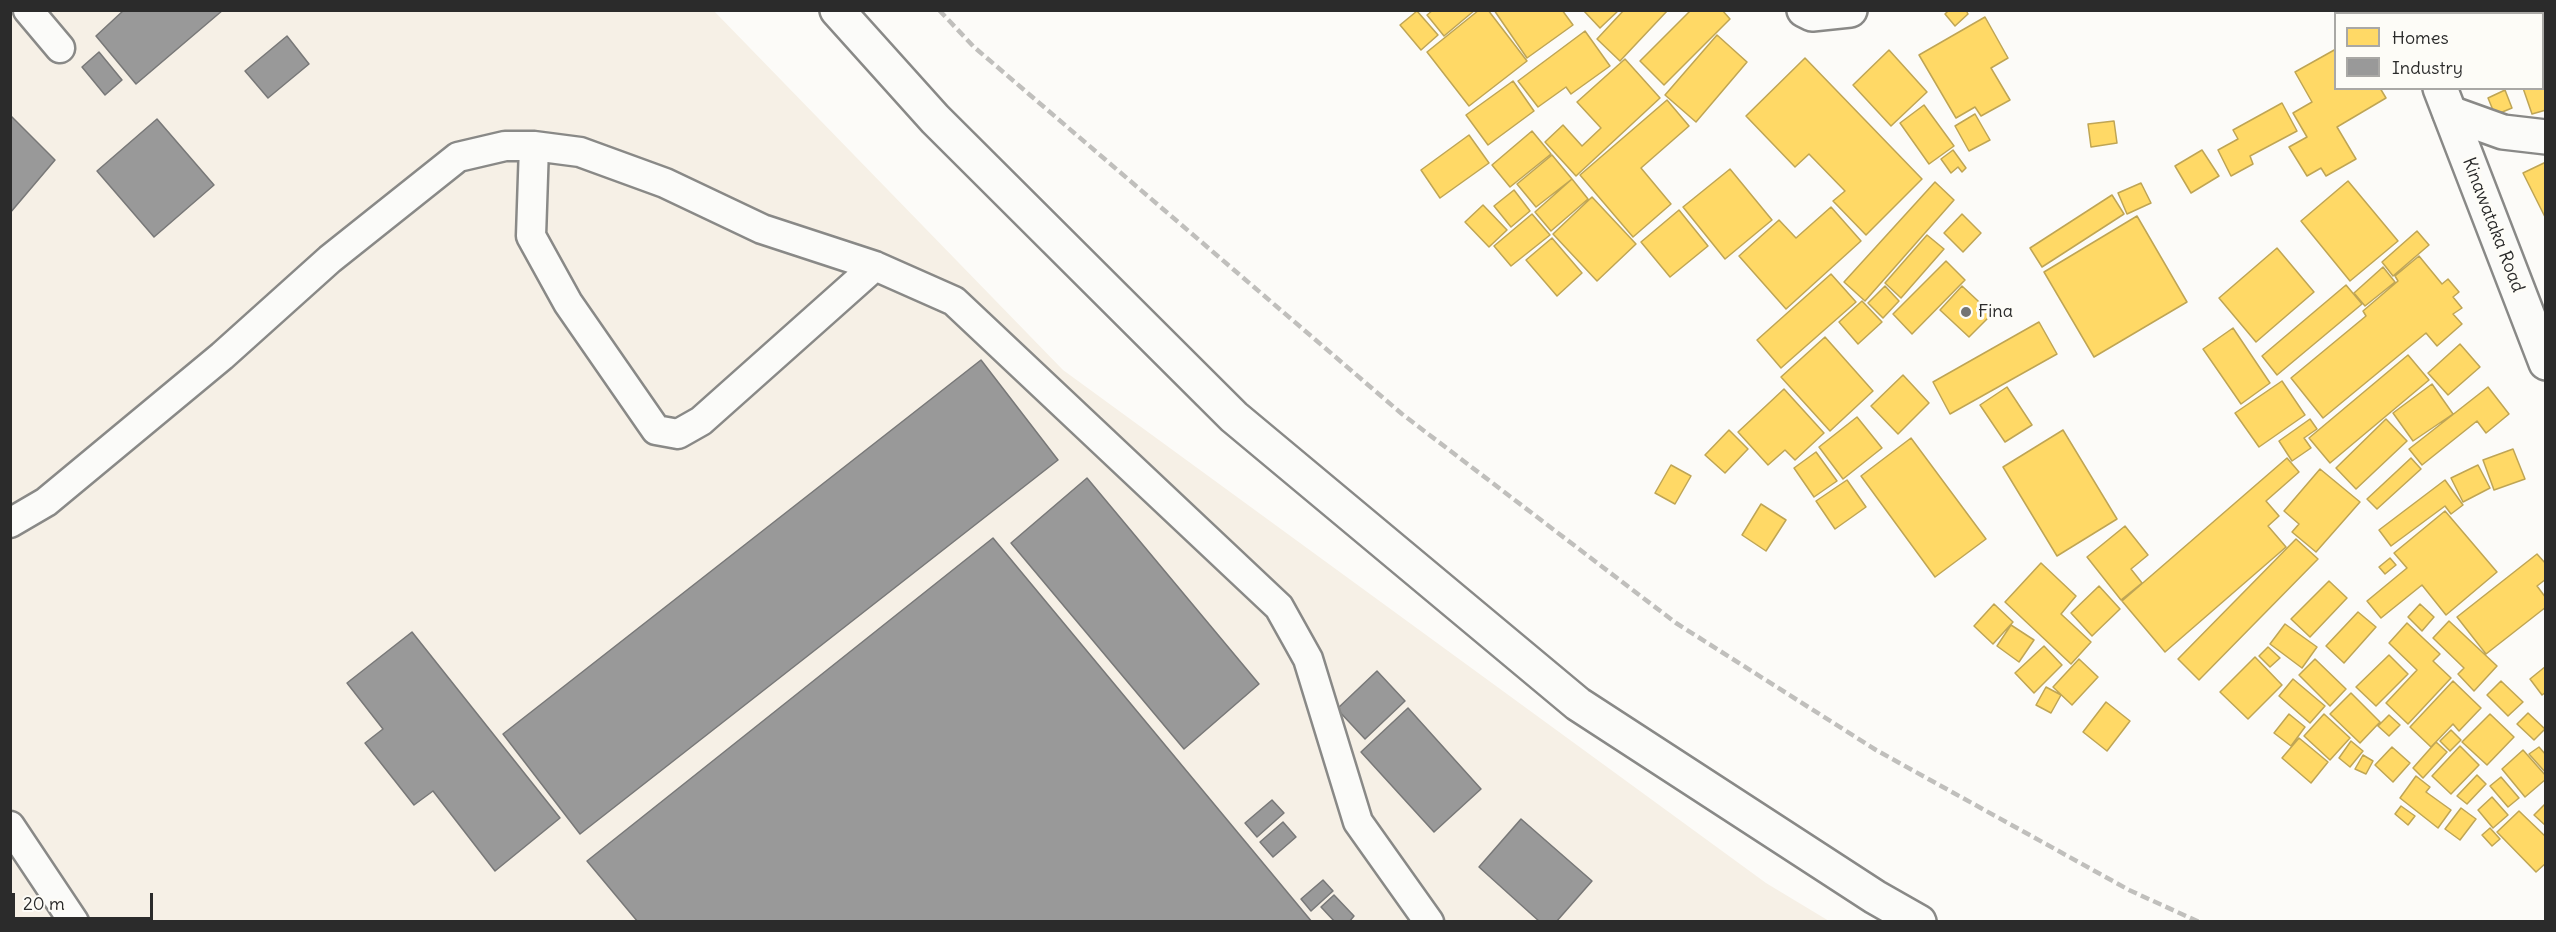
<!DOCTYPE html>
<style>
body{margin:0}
#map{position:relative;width:2556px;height:932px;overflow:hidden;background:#fcfbf8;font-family:Delius,sans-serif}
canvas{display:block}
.frame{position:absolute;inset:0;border:12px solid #2b2b2b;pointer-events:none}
.legend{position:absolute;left:2334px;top:12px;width:210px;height:78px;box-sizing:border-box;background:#fdfcf7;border:2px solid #a9a8a5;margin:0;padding:8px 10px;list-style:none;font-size:18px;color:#2b2b2b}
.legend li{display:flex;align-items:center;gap:12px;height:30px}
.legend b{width:30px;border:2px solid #a9a8a5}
.scale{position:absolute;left:12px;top:893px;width:141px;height:27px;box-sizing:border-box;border:3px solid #2b2b2b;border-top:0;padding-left:8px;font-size:18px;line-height:21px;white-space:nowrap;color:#2b2b2b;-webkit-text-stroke:4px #fdfcf7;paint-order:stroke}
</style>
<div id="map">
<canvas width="2556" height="932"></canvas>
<div class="frame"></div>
<ul class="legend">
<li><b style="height:16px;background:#ffd966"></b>Homes</li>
<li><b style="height:16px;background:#999"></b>Industry</li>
</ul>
<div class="scale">20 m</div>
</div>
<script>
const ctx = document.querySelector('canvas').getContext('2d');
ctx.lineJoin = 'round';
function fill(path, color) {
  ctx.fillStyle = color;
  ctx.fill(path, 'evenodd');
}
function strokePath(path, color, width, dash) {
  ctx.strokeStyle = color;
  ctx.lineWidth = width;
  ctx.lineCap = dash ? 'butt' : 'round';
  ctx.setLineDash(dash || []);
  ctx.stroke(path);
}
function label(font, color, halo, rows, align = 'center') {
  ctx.font = font + ' Delius,sans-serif';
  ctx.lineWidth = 6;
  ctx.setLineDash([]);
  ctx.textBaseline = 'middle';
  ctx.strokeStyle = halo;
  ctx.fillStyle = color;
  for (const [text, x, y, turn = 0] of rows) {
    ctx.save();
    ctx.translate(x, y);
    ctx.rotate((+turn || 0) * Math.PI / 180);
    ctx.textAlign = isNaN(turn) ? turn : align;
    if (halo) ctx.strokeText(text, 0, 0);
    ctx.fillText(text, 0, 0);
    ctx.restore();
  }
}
fill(new Path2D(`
 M10,11H714L1063,370L1766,883L1829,921H11Z`), '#f6f0e6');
const homes = new Path2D(`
 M1433,10H1475L1444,36L1427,15Z
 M1479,10H1488L1527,61L1469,106L1427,52Z
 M1494,10H1562L1573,25L1527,58Z
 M1583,10H1619L1600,28Z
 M1624,10H1668L1620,61L1597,39Z
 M1691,10H1722L1730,19L1664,85L1640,61Z
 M1949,10H1966L1968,14L1955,26L1945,14Z
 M2491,10H2546V51L2542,53V14H2486Z
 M1417,11L1438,35L1421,50L1400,25Z
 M1985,17L2008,58L1991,68L2010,100L1981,116L1975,107L1956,118L1919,55Z
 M1585,31L1610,66L1571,94L1566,87L1538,107L1518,81Z
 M1717,35L1747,62L1696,122L1665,95Z
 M2336,49V88H2380L2386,98L2337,127L2356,159L2326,176L2321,168L2307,176L2289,147L2307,137L2293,113L2312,102L2295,72Z
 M1889,50L1927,92L1891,126L1853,85Z
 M1805,58L1922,179L1866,235L1833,201L1845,191L1809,154L1795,167L1746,116Z
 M1625,59L1660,98L1576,176L1545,142L1563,125L1582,146L1601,128L1577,102Z
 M2546,65V110L2532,114L2523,88H2542V66Z
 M1513,81L1534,111L1488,145L1466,115Z
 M2505,90L2512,108L2495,115L2488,98Z
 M1667,100L1689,126L1641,168L1671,204L1633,237L1580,175Z
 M2282,103L2297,131L2250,156L2253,164L2231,176L2218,150L2238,139L2233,130Z
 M1924,105L1954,146L1929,164L1900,123Z
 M1975,114L1990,140L1969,151L1955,126Z
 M2114,121L2117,143L2091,147L2088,124Z
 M1532,131L1551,154L1510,187L1492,165Z
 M1469,135L1489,163L1440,198L1421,170Z
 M1953,150L1966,168L1962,172L1958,167L1951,173L1941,159Z
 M2202,150L2219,176L2191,193L2175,166Z
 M1552,155L1572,179L1536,207L1517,184Z
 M2546,162V219L2523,173Z
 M1730,169L1772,220L1725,259L1683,207Z
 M1572,179L1588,199L1551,231L1535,212Z
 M2348,181L2398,241L2350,281L2301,221Z
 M1935,182L1954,200L1865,301L1844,282Z
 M2141,183L2151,203L2127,214L2118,193Z
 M1514,190L1530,211L1511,227L1494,206Z
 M2112,195L2124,214L2042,267L2030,248Z
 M1592,197L1636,244L1597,281L1553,234Z
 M1483,205L1507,230L1489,247L1465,222Z
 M1831,207L1861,241L1786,309L1739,256L1779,220L1796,238Z
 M1679,210L1708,246L1670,277L1641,242Z
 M1532,214L1550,235L1511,266L1494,246Z
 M1962,214L1981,233L1963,252L1944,233Z
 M2137,216L2187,302L2094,357L2044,272Z
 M2417,231L2429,245L2393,276L2382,262Z
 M1927,235L1944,249L1901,298L1885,283Z
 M1552,238L1582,273L1557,296L1526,260Z
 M2277,248L2314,292L2256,342L2219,298Z
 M2419,256L2442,284L2448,279L2459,292L2453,297L2462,308L2453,314L2462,324L2437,346L2426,333L2323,418L2291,378L2366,316L2363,311L2398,281L2395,276Z
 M1946,261L1965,280L1912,334L1893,314Z
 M2383,267L2395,282L2365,306L2354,293Z
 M1831,274L1856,302L1781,368L1757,340Z
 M2346,285L2362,304L2277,375L2262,356Z
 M1885,286L1899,301L1883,318L1868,303Z
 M1962,286L1992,314L1969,337L1940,310Z
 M1862,301L1882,322L1858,344L1839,322Z
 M2039,322L2057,354L1950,414L1933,382Z
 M2233,328L2270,383L2241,404L2203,349Z
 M1825,337L1873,391L1830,431L1781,377Z
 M2460,344L2480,367L2448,395L2428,373Z
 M2408,355L2429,380L2330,463L2309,438Z
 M1903,375L1929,403L1898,434L1871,406Z
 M2282,381L2305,415L2259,447L2235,413Z
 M2432,384L2453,414L2413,441L2393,413Z
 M2007,387L2032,425L2005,442L1980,405Z
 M2488,387L2509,414L2486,433L2477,421L2422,465L2409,449Z
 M1784,389L1824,433L1795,460L1785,450L1768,465L1738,432Z
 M1857,417L1882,448L1843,479L1819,447Z
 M2310,419L2317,429L2304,438L2311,448L2292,461L2279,441Z
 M2386,419L2407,441L2356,489L2336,468Z
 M1729,430L1748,449L1725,473L1705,455Z
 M2063,430L2117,519L2057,556L2003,467Z
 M1911,438L1986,539L1935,577L1861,476Z
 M2513,449L2525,479L2494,490L2483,460Z
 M1816,452L1837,481L1814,497L1794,468Z
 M2287,458L2299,472L2266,501L2279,516L2268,526L2286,547L2165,652L2122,601Z
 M2411,458L2421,469L2377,509L2367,499Z
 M1671,465L1691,476L1675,504L1655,493Z
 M2478,465L2490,488L2463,502L2451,478Z
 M2320,469L2360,502L2316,552L2292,532L2299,524L2284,511Z
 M1847,480L1866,507L1835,529L1816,501Z
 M2445,480L2463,505L2451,514L2445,506L2391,546L2379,530Z
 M1761,504L1786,520L1766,551L1742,535Z
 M2445,511L2497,572L2446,615L2422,585L2381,618L2367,601L2407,568L2394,553Z
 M2125,526L2148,555L2131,569L2142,583L2121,600L2087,557Z
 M2296,539L2318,559L2199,680L2178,659Z
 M2537,554L2546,564V579L2537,586L2546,598V607L2486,654L2457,617Z
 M2390,558L2396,565L2385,574L2379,567Z
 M2041,563L2076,596L2061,614L2091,642L2071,664L2005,602Z
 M2329,581L2347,598L2310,637L2291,619Z
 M2099,586L2120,609L2092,636L2071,613Z
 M1994,604L2013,622L1993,644L1974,626Z
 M2420,604L2434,617L2422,631L2408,617Z
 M2358,612L2376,627L2344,663L2326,646Z
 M2449,621L2497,666L2474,691L2458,674L2464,668L2433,638Z
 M2407,623L2440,654L2433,661L2451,678L2408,724L2386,703L2417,670L2389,643Z
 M2285,624L2317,647L2302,668L2270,644Z
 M2011,625L2034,640L2019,662L1997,646Z
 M2044,646L2062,665L2034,693L2015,673Z
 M2268,647L2280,658L2270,667L2259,656Z
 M2389,655L2408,674L2376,706L2356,687Z
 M2255,657L2282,685L2248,719L2220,692Z
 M2079,659L2098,677L2072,705L2053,687Z
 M2315,659L2346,689L2330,706L2299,675Z
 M2546,666V692L2542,695L2530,679Z
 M2293,679L2325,706L2310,723L2279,696Z
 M2453,681L2481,708L2459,731L2453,724L2431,747L2410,727Z
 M2501,681L2523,702L2508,716L2487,695Z
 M2046,687L2061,695L2051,713L2036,705Z
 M2351,693L2380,722L2360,743L2330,714Z
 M2106,702L2130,721L2107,751L2083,732Z
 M2528,713L2545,729L2534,740L2517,724Z
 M2289,714L2305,727L2291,746L2274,733Z
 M2324,714L2350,738L2330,760L2304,736Z
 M2490,714L2514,737L2487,765L2462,742Z
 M2389,715L2400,725L2389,736L2378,726Z
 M2451,730L2461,740L2450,751L2440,741Z
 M2299,738L2328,762L2311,783L2282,758Z
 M2351,741L2363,751L2350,767L2339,758Z
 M2436,742L2447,752L2423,778L2413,768Z
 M2460,746L2479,765L2451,794L2432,776Z
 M2392,747L2410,763L2393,782L2375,765Z
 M2539,747L2546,755V773L2529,754Z
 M2523,750L2546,776V779L2525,797L2502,769Z
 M2363,755L2373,761L2366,774L2355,769Z
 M2477,775L2486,784L2467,804L2457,796Z
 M2416,776L2430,787L2426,792L2451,810L2438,828L2400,798Z
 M2501,777L2519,798L2508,807L2490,786Z
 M2492,797L2508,815L2493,828L2478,810Z
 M2546,803V826L2534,815Z
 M2401,806L2415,816L2408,825L2395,814Z
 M2461,808L2476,819L2460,840L2445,829Z
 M2519,811L2546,837V863L2536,872L2497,832Z
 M2490,828L2500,839L2492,846L2482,835Z`);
fill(homes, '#ffd966');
strokePath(homes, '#bfa554', 1.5);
const industry = new Path2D(`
 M124,10H223L136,84L96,36Z
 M287,36L309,64L268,98L245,71Z
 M99,52L122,80L105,95L82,67Z
 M10,115L55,160L10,213Z
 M157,119L214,185L154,237L97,171Z
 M981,360L1058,460L580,834L503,734Z
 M1087,478L1259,684L1184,749L1011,543Z
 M993,538L1312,922H638L587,861Z
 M412,632L560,818L495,871L433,791L414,805L365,743L383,729L347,683Z
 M1377,671L1405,701L1365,739L1337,709Z
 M1408,708L1481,789L1434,832L1361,752Z
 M1272,800L1284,813L1257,837L1245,823Z
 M1521,819L1592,881L1556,922H1540L1479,867Z
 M1283,822L1296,837L1273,857L1260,842Z
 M1323,880L1333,891L1311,911L1301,899Z
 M1334,895L1354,916L1349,922H1335L1321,907Z`);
fill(industry, '#999');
strokePath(industry, '#787878', 1.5);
const lane = new Path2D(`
 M28,10L60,48
 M534,146L531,236L568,303L656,430L678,434L701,421L875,266
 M10,523L46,502L222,356L330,259L458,157L505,146H534L580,152L665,183L762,229L875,266L954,301L1279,607L1308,659L1358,822L1429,922
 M10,826L74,922`);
const street = new Path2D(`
 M837,10L935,119L1234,417L1578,704L1875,897L1919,922
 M1804,10L1812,14L1850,10
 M2450,113L2503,132L2546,137`);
const secondary = new Path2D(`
 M2409,10L2410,14
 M2440,88L2546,363`);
strokePath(lane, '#898987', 33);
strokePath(street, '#898987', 38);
strokePath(secondary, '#898987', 38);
strokePath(lane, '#fbfbf9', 28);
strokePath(street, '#fbfbf9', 33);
strokePath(secondary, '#fbfbf9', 33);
strokePath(new Path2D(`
 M939,10L974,47L1402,414L1676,623L1876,750L2129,890L2199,922`), '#c0bfbc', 4.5, [9, 4.5]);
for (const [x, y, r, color] of [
 [1966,312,6,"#747473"]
]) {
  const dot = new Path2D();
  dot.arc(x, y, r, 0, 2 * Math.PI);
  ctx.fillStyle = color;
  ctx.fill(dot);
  strokePath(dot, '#fdfcf7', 2);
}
label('18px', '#2b2b2b', '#fdfcf7', [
 ["Kinawataka Road",2493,225,69]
]);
label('18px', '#2b2b2b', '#fdfcf7', [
 ["Fina",1978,312]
], 'left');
</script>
